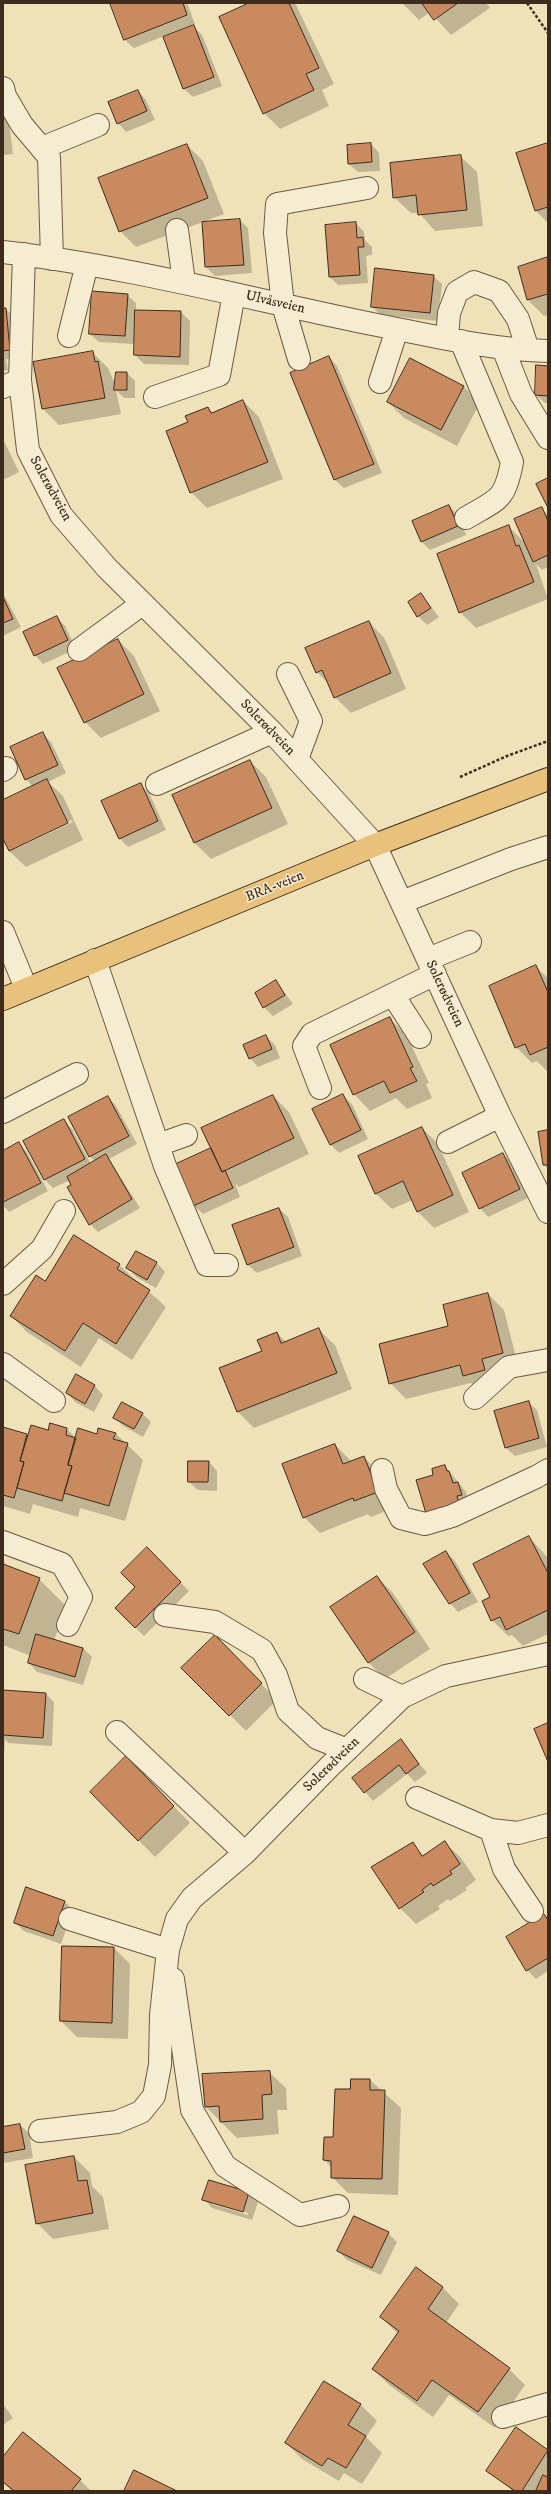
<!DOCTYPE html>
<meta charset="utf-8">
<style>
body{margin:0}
#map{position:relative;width:551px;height:2494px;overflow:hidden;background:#f0e2b8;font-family:"IM FELL DW Pica",serif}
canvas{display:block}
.frame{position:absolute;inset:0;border:4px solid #3d2b1e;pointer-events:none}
</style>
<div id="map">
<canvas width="551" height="2494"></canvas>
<div class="frame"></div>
</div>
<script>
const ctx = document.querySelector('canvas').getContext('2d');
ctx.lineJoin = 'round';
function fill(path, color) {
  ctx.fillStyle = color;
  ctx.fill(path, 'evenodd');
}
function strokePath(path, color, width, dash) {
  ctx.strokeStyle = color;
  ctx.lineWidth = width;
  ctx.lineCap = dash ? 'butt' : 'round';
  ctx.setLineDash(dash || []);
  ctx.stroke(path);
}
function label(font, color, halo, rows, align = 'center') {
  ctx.font = font + ' "IM FELL DW Pica",serif';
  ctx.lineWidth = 3;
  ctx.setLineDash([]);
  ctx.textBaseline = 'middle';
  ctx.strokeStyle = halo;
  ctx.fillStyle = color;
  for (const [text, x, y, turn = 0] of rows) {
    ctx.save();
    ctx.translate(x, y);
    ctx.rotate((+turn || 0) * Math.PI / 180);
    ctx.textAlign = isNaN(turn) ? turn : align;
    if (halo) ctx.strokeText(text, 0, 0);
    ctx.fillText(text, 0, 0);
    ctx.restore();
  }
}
fill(new Path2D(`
 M111,3H187L195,24L166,35L167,37L194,27L202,35L222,86L193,97L184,89L164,36L134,48L125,40Z
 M252,3H295L334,84L322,90L329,106L280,129L264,113Z
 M402,3H486L490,8L451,35L430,12L419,20Z
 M138,91L146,100L155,120L126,132L118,123Z
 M3,95L6,98L13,154L3,155Z
 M371,144L379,153L380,171L358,172L349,164Z
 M548,144V223L536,211L517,154Z
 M187,145L203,161L224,214L136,247L120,231Z
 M460,156L477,172L483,226L435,231L419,213H411L394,197Z
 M240,220L248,228L252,273L215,276L206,267L203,223Z
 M356,223L364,232L365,240L372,247V255L366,256L368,283L338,285L330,277Z
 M548,258V315L544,316L528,300L519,267Z
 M433,276L442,284L438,321L381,315L372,307Z
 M127,295L136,303V311L181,312L190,321L189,365L144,364L135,355L136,338L133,344L99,342L90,334Z
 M3,309H6L14,317L18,358L6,359L8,370L3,371Z
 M92,352L108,368L115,384L127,373L135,381V398H124L116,390L121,414L59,425L43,409Z
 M329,357L337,366L382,473L344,488L335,480L291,374Z
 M548,367V404L545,403L536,395Z
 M464,387L480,403L457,446L404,418L388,402Z
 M243,401L259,417L283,479L207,508L191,492L208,408L213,413Z
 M3,439L19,472L3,480Z
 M449,506L458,515L466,535L430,550L422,542L413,522Z
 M542,509L548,515V567L542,570L536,564L548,599L476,628L460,612L508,526L525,543Z
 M3,593L21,627L3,636Z
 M421,594L439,617L427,625L418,616Z
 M57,617L65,626L76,649L43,664L35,655Z
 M369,622L385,639L406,689L351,713L335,697L330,685L317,672Z
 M118,640L134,656L160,711L101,738L85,722Z
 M42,733L51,742L66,773L48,782L63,796L83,840L26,867L9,851L3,837V801L33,787L26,779ZM72,820L73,822L15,849V847Z
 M250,761L266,777L288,824L211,859L195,843L173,795Z
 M140,785L149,793L166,830L128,847L120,839Z
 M536,967L548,978L547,1071L537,1061L532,1063L516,1047Z
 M276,981L293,1004L273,1016L264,1007Z
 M389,1018L406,1034L429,1083L426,1084L432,1098L407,1109L396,1098L370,1111L354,1094Z
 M266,1036L275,1045L280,1058L258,1067L250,1058Z
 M273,1096L289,1112L309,1154L239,1187L235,1183L240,1197L203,1214L194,1206L176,1166L212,1149Z
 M343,1096L352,1104L368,1139L339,1153L331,1145Z
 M108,1097L116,1106L137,1144L109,1159L140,1208L98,1232L90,1224L70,1180L53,1188L45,1180L24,1141L64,1120L72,1129L91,1164L95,1162L90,1156Z
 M422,1128L438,1144L469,1212L434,1228L418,1212L412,1200L392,1209L375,1193Z
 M548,1131V1169L544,1165Z
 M19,1143L27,1152L48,1191L9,1212L3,1205V1152Z
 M503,1154L512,1163L528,1198L488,1217L480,1208Z
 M279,1209L288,1217L302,1256L257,1273L248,1265L233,1226Z
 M137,1252L157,1263L165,1272L156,1288L136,1277L128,1268Z
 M119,1265L166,1307L132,1360L99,1338L81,1367L27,1332L11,1316L45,1282Z
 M488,1294L504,1310L519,1369L480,1391L471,1383L406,1399L390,1383Z
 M318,1329L335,1345L352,1389L254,1428L238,1412L220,1368L263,1351L277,1333L286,1342Z
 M76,1376L95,1386L103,1395L94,1412L75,1402L67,1393Z
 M528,1402L537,1410L547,1447L515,1456L506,1448Z
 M142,1413L151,1422L143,1437L123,1426L115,1418Z
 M3,1428L28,1435L67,1429L77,1439L115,1433L143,1460L125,1521L80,1508L78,1517L33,1504L30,1514L3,1506Z
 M335,1445L351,1461L364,1457L380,1474L393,1508L371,1517L368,1514L320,1533L304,1517Z
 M209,1462L217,1471V1491L198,1490L189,1482Z
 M445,1466L466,1492L470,1504L468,1516L435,1476Z
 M529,1537L548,1558V1634L523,1646L512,1635L508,1636L492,1620L491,1597Z
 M147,1549L189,1591L144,1636L116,1608L136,1587Z
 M446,1552L455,1561L478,1602L458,1612L450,1603Z
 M3,1561L9,1568L39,1579L67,1607L54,1640L83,1648L92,1657L83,1685L37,1672L29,1663L31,1656L3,1645Z
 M377,1577L393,1593L430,1649L385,1679L369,1663L332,1607Z
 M215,1636L277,1700L246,1731L183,1668Z
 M3,1691L46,1694L54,1702L52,1746L8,1743L5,1739L3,1770Z
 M401,1741L427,1773L415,1782L407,1774L373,1801L365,1792Z
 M142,1774L190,1823L155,1857L91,1792Z
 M444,1842L461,1858L476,1880L465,1888L467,1890L450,1901L448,1899L438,1906L440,1909L416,1924L400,1908L373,1867L412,1844L424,1856Z
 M65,1902L73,1910L61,1944L24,1931L15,1923Z
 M544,1915L548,1919V1971L536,1979L527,1970Z
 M63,1947L114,1948L130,1964L128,2039L77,2037L61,2021Z
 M269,2072L286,2088L287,2110H277L279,2134L237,2138L206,2107L203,2075Z
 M370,2080L401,2108L398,2195L348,2193L332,2177V2168L324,2160L334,2138L351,2090Z
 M20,2125L29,2133L33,2158L3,2163V2128Z
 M74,2157L90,2173L92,2186L103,2197L109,2229L53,2239L37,2223Z
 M249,2193L258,2202L252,2220L212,2208L204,2199ZM212,2202L248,2213V2215L212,2204Z
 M388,2233L397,2242L381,2275L347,2260L338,2251Z
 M416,2269L443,2288L459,2304L446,2323L509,2369L525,2385L495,2428L449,2395L433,2417L389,2385L373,2369L398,2334L381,2317Z
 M324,2382L361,2405L377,2421L366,2437L382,2453L362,2484L344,2473L339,2481L302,2459L286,2443Z
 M3,2404L13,2418L3,2425Z
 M516,2429L548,2451V2474L546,2477L548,2478V2491H513L487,2470Z
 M3,2459L80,2480L91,2491H12L3,2482Z`), '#0003');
const building = new Path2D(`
 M110,3H183L187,15L124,40Z
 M249,3H289L319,68L306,74L314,90L263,114L219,17Z
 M422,3H458L434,20Z
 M194,25L214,77L183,89L163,37Z
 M138,90L147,111L117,124L108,102Z
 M371,143L372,162L348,164L347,145Z
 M548,143V207L535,211L516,153Z
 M187,144L208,198L119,232L98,178Z
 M461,155L467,210L418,215L416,195L393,198L390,163Z
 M240,219L244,265L205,267L202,222Z
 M356,222L357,238L363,237L364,247H358L360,275L329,277L325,225Z
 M548,257V294L527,300L518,267Z
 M375,268L434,275L430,313L371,307Z
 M92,291L128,294L125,336L89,334Z
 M3,308H6L10,350L3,351Z
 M135,310L181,311L180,357L134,355Z
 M93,351L95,362L98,361L105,398L42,409L33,362Z
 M329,356L374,464L334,480L290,373Z
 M410,358L464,386L441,430L387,402Z
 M536,365L548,366V396L535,395Z
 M116,372H127V390H114Z
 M243,400L268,462L190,493L166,431L188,422L185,416L208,407L211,413Z
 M548,478V508L536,484Z
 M449,505L458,526L421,542L412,521Z
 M542,507L548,521V555L533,562L514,519Z
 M509,525L516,546L519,545L534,582L459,613L437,554Z
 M421,593L431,608L417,617L408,602Z
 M3,597L13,619L3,623Z
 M57,616L68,640L34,656L23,632Z
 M369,621L391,673L334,698L322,670L316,673L305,648Z
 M118,639L144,694L84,723L57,668Z
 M43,732L58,765L25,780L10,747Z
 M250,760L272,808L194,843L172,795Z
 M47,779L68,823L9,851L3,839V800Z
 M141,783L158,821L119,839L101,801Z
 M536,965L548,992V1047L530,1055L525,1044L515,1048L489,986Z
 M276,980L285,995L263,1008L255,993Z
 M390,1017L413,1067L410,1068L417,1081L390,1093L384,1081L353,1095L330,1045Z
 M266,1035L272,1049L249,1059L243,1045Z
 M343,1094L361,1130L330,1145L312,1109Z
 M273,1095L294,1138L222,1172L201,1128Z
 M108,1096L129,1136L89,1157L68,1117Z
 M64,1119L85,1159L44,1180L23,1141Z
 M422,1127L453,1195L417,1212L403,1181L375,1194L358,1156Z
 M548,1130V1165H543L538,1132Z
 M19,1142L41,1183L3,1202V1151Z
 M211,1148L222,1172L225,1170L233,1188L193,1206L174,1165Z
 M503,1153L520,1189L479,1209L462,1173Z
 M106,1154L132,1199L89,1225L67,1187L71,1185L67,1177Z
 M279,1208L294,1247L247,1265L232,1225Z
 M74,1235L120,1264L117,1269L150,1290L116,1344L83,1323L65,1351L10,1316L36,1275L45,1281Z
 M136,1251L157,1262L147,1280L126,1268Z
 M488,1293L503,1353L482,1359L485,1370L463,1376L460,1365L389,1384L379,1344L448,1326L443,1305Z
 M319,1328L337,1373L237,1412L219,1368L262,1351L257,1340L277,1332L281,1343Z
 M76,1374L95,1385L85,1404L66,1393Z
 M529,1401L539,1438L505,1448L494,1411Z
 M122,1402L143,1413L134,1429L113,1418Z
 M50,1423L67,1428L66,1435L76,1438L68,1465L72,1466L62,1501L17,1488L24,1462L20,1461L31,1425L48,1430Z
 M3,1427L27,1434L20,1461L24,1462L14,1498L3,1495Z
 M78,1428L97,1434L98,1428L116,1433L113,1439L128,1443L109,1506L64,1493L72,1466L68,1465Z
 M335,1444L343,1464L364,1456L378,1492L354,1501L353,1498L303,1518L282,1464Z
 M188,1461H209L208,1482H188Z
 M445,1465L447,1471H449L453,1483L458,1482L462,1495L457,1496L460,1508L427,1517L416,1480L433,1475L432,1469Z
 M529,1536L548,1573V1610L506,1630L500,1617L491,1621L482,1601L490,1597L473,1564Z
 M147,1547L181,1582L135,1628L115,1608L135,1587L121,1573Z
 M446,1551L470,1593L449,1604L423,1564Z
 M3,1564L40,1578L19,1634L3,1629Z
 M377,1576L415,1632L368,1663L330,1607Z
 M36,1634L83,1648L75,1677L28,1663Z
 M215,1635L262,1683L229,1716L181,1668Z
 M3,1690L46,1693L43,1738L3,1735Z
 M548,1723V1762L534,1729Z
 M401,1739L419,1764L406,1774L399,1765L364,1793L352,1778Z
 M126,1756L174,1806L138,1841L90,1792Z
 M445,1841L460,1864L450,1871L452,1874L433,1886L431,1883L422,1890L424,1892L399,1909L371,1867L413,1842L422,1856Z
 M26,1887L65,1901L53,1936L14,1923Z
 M544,1914L548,1920V1958L526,1971L506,1937Z
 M62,1946L114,1947L112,2023L60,2021Z
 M270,2071L272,2094L262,2095L263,2119L220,2122L219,2106L205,2107L202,2074Z
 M351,2079H370V2090H385L382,2179L331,2178V2161L323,2160L324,2137H333L335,2089H350Z
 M20,2124L25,2149L3,2153V2127Z
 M74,2156L78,2181L87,2180L93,2213L36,2224L25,2165Z
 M209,2180L249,2192L243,2212L202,2200Z
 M354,2216L389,2232L372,2268L337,2251Z
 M416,2267L443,2287L428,2309L510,2368L478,2412L432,2380L417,2401L372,2369L399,2331L380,2317Z
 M324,2381L361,2404L348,2425L366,2436L346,2468L328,2458L322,2466L285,2443Z
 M516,2427L548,2450L522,2491H515L486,2471Z
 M23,2432L81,2479L71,2491H14L3,2482V2457Z
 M134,2470L177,2491H124Z
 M543,2475L548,2477V2491H536Z`);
fill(building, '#ca8a5f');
strokePath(building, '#3d2b1e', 1);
const minor = new Path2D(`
 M3,88L5,96L22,125L49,157L52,259
 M42,148L98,125
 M177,230L184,282
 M3,252C128,266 249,299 372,324C429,335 489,350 548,351
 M24,254L20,380L28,450L61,515L107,568L272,732L375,845L500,1116L548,1212
 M69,336L87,264
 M447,338L449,313L457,292L474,282L499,291L518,319L528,350
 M461,341L512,462C505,501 498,499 466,518
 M503,348L521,394L548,438
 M299,359L283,305L275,233L277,204L367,188
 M380,382L397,329
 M3,387L20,380
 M155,397L219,375L234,294
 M79,650L142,604
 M288,674L311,721L297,759
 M3,770L6,768
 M157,784L272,732
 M402,902L511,859L548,847
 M3,932L26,988
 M428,959L470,942
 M95,960L165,1166L207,1265H227
 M393,995L420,1037
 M320,1088L304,1046L312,1034L435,974
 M3,1112L77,1074
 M448,1142L500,1116
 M158,1145L186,1135
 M3,1284L42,1249L64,1211
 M3,1364L54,1401
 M475,1398L509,1367L548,1360
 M382,1470L386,1489L401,1518L425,1524L452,1516L536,1477L548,1470
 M3,1542L62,1564L81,1597L68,1625
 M165,1615L215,1622L262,1650L276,1675L288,1711L317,1738L347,1750
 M365,1679L402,1697
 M117,1732L245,1853
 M417,1798L491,1830L518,1833L548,1825
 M491,1830L504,1869L532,1911
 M70,1919L168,1950
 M173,1979L192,2110L225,2166L300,2215L338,2206
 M40,2131L117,2122L141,2112L154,2096L160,2065L161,2015L168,1950L177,1919L192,1898L245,1853L329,1767L402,1697L446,1676L548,1654
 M503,2417L548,2404`);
const major = new Path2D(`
 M3,999L375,845L548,779`);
strokePath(minor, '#6a5944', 24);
strokePath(major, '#3d2b1e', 24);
strokePath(new Path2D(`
 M527,3L548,33
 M460,777L507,756L548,741`), '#3d2b1e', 2.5, [3, 2]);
strokePath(minor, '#f5ecd1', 22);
strokePath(major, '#e8c17c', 22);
label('14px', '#3d2b1e', '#f5ecd1', [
 ["Ulvåsveien",275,303,13],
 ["Solerødveien",50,489,61],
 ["Solerødveien",267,728,46],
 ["BRA-veien",275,887,-22],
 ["Solerødveien",444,994,65],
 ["Solerødveien",332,1765,-44]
]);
</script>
